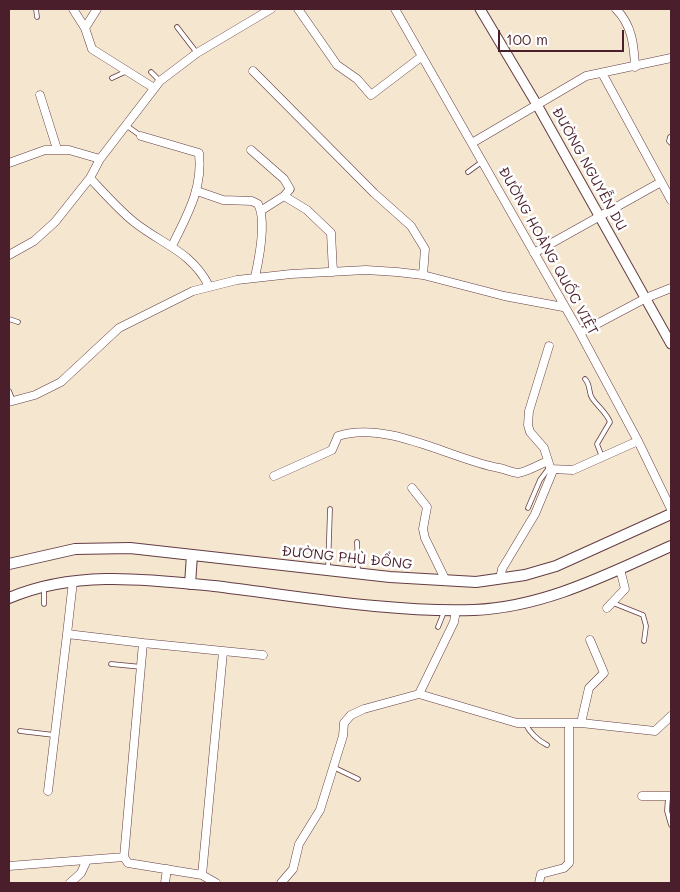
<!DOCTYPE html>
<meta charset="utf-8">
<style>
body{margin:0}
#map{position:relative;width:680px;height:892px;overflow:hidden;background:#f5e6cf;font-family:Mali,sans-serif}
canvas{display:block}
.frame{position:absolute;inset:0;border:10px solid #4a1f2b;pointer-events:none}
.scale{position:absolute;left:498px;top:30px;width:126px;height:22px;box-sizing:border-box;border:2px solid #4a1f2b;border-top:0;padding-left:6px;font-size:15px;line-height:18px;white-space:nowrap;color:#4a1f2b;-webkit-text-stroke:4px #fff;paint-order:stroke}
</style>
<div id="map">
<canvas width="680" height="892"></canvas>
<div class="frame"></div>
<div class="scale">100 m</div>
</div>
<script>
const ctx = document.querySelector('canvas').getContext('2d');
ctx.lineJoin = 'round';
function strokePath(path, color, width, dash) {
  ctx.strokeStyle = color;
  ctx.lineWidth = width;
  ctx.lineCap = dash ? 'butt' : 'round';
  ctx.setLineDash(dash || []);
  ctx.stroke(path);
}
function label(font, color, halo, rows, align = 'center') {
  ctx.font = font + ' Mali,sans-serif';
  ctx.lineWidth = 5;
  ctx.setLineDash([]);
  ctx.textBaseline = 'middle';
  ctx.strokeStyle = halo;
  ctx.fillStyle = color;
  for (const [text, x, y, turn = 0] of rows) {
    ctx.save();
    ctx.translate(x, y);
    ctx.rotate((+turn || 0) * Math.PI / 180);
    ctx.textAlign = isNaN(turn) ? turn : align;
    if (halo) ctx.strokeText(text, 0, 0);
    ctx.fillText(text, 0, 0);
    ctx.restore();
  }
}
const service = new Path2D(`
 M36,9L37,17
 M177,27L197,53
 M151,72L160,81
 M112,78L125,72
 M127,126L141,136
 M670,137L669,141L671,143
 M468,172L483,161
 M9,319L18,322
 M585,379C591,385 588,392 592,398C598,407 606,412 610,422L597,444L602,457
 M9,391L13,401
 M528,508L540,480L549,468
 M357,542L358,573
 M328,569L330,509
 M44,589V604
 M613,603L643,615L646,626L644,641
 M438,627L444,612
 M111,664L142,667
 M525,723C530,733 537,740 547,745
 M20,731L54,735
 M333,767L358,779
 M668,797L667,811L671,825`);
const minor = new Path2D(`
 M73,9L85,28L92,49L154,88
 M298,9L337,65L357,79L371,95L421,57
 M395,9L580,333L638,441L671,509
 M616,9C632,25 634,45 635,67
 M85,28L97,9
 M253,71L374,193L411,226L425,249L423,275
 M602,73L671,200
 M40,95L57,149
 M141,136L199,153C203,189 187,215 172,246
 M472,143L586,76L671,58
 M251,150L284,179L290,189L284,196L262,210
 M9,163L45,150H69L100,159
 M90,178C104,193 118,209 134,222C163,245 191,251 209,286
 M197,191L223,200L252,201L258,204C267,221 259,259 255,277
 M284,196L307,210L331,233L333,272
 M534,253L661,182
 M9,255L34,241L55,222L90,178L100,159L160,81L197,53L271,9
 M580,333L646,298L671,288
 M9,402L35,395L61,382L119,328L193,291L237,280L291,274L366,270L397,272L423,275L504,296L563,307
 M551,469L573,470L638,441
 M274,476L332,450L338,436C387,420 451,459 499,468C505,469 512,473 518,473C526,472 538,465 546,462
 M412,488L427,507L423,529L425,538L446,581
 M500,579L502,569L535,514L552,473L544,448L530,432L528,425L529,411L549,346
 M73,581L67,634L143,643L124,857L128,863L202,875L216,883
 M607,608L625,589L620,569
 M143,643L263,655
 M419,694L454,622L456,610
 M581,723L589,688L604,673L590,640
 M48,791L67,634
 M642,796H671
 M9,866L124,857
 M202,875L223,652
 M70,883L81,873L87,860
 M165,883L167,869
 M281,883L293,869L299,844L320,810L343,736L344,723L351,715L364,709L419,694L517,723H581L655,731L671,716
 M539,883L541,874L564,868L569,863V724`);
const tertiary = new Path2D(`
 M480,9L536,103L671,344`);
const secondary = new Path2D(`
 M9,564L75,549L130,548L390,577L476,582L525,575L556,566L671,514
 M190,584L192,555
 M9,598C74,570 146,579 214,586C297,596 392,613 474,610C545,607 608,574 671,546`);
strokePath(service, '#643d44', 5.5);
strokePath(minor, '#643d44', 9);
strokePath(tertiary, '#643d44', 11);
strokePath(secondary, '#643d44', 12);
strokePath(service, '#fff', 4);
strokePath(minor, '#fff', 8);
strokePath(tertiary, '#fff', 9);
strokePath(secondary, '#fff', 10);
label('14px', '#4a1f2b', '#fff', [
 ["ĐƯỜNG NGUYỄN DU",589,169,61],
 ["ĐƯỜNG HOÀNG QUỐC VIỆT",548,251,61],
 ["ĐƯỜNG PHÙ ĐỔNG",347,558,6]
]);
</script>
